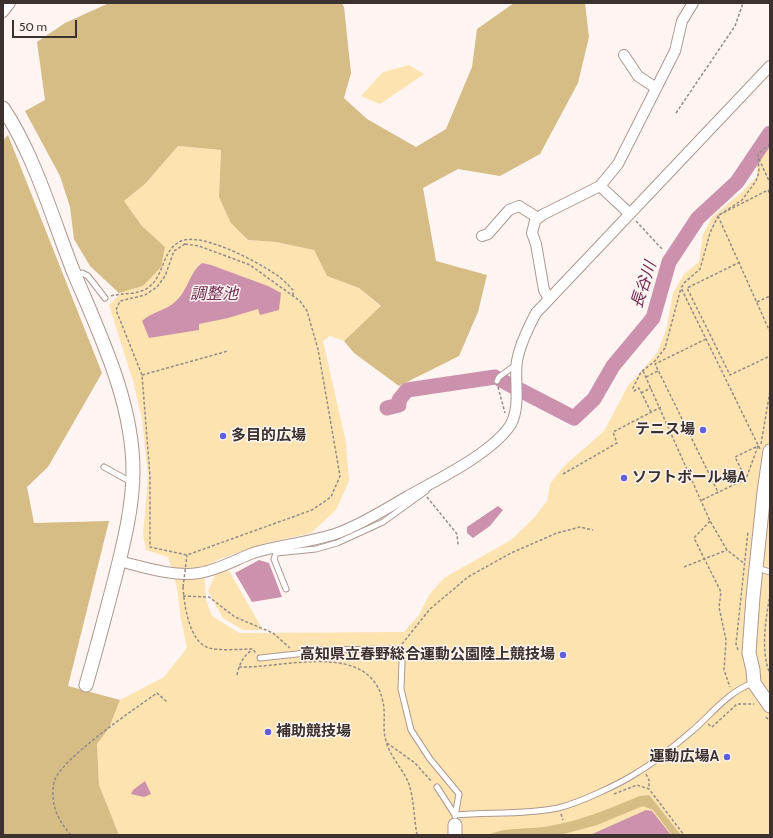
<!DOCTYPE html>
<meta charset="utf-8">
<style>
body{margin:0}
#map{position:relative;width:773px;height:838px;overflow:hidden;background:#fef5f2;font-family:Cabin,sans-serif}
canvas{display:block}
.frame{position:absolute;inset:0;border:4px solid #3b322f;pointer-events:none}
.scale{position:absolute;left:12px;top:20px;width:65px;height:18px;box-sizing:border-box;border:2px solid #3b322f;border-top:0;padding-left:5px;font-size:12px;line-height:14px;white-space:nowrap;color:#3b322f;-webkit-text-stroke:3px #fef5f2;paint-order:stroke}
</style>
<div id="map">
<canvas width="773" height="838"></canvas>
<div class="frame"></div>
<div class="scale">50 m</div>
</div>
<script>
const ctx = document.querySelector('canvas').getContext('2d');
ctx.lineJoin = 'round';
function fill(path, color) {
  ctx.fillStyle = color;
  ctx.fill(path, 'evenodd');
}
function strokePath(path, color, width, dash) {
  ctx.strokeStyle = color;
  ctx.lineWidth = width;
  ctx.lineCap = dash ? 'butt' : 'round';
  ctx.setLineDash(dash || []);
  ctx.stroke(path);
}
function label(font, color, halo, rows, align = 'center') {
  ctx.font = font + ' Cabin,"Noto Sans JP",sans-serif';
  ctx.lineWidth = 3;
  ctx.setLineDash([]);
  ctx.textBaseline = 'middle';
  ctx.strokeStyle = halo;
  ctx.fillStyle = color;
  for (const [text, x, y, turn = 0] of rows) {
    ctx.save();
    ctx.translate(x, y);
    ctx.rotate((+turn || 0) * Math.PI / 180);
    ctx.textAlign = isNaN(turn) ? turn : align;
    if (halo) ctx.strokeText(text, 0, 0);
    ctx.fillText(text, 0, 0);
    ctx.restore();
  }
}
fill(new Path2D(`
 M409,65L424,74L380,104L361,96L383,72Z
 M770,138V835H119L99,785L97,744L109,728L120,700L164,677L187,648L181,620L177,587L168,557L146,550L143,534L148,477L142,419L133,381L109,305L122,292L143,286L165,247L142,226L124,201L145,184L178,146L221,150L219,197L247,240L276,242L314,250L327,276L359,288L381,307L344,341L330,336L323,341L346,442L349,481L336,510L311,533L262,544L217,560L204,569L206,600L212,616L239,633L404,632L419,615L429,595L444,578L511,540L533,519L547,501L550,484L563,467L604,431L628,386L657,353L666,330L673,293L684,274L699,262L703,234L712,217L742,192L757,176L756,153Z
 M229,571L263,630H243L223,618L208,591L216,573Z`), '#fce3af');
fill(new Path2D(`
 M109,3H342L344,7L351,73L344,98L367,119L416,147L446,129L472,67L477,29L514,3H585L589,37L578,83L540,154L500,176L458,169L423,188L436,261L487,275L478,312L459,356L399,386L354,353L344,341L381,306L359,288L327,276L314,250L276,242L248,240L231,223L219,197L221,150L178,146L145,184L124,201L142,226L165,247L161,267L143,286L119,293L90,266L74,239L70,207L60,176L25,111L45,100L37,42L65,23Z
 M8,135L102,373L48,467L27,487L34,523L109,521L68,686L120,700L109,728L97,744L99,785L119,835H3V140Z
 M649,795L681,835H672L653,810L643,806L597,825L560,835H488C507,826 529,830 549,826C581,821 610,808 640,796Z`), '#d6bc85');
fill(new Path2D(`
 M202,263L211,265L268,286L281,293L279,310L260,315L258,309L228,318L199,324V330L149,338L142,321C151,312 165,311 175,302C188,291 189,273 202,263Z
 M498,506L503,510L490,526L473,538L467,533V527Z
 M259,560L269,563L282,597L252,602L235,573Z
 M145,781L151,794L144,797L131,794L133,790Z
 M646,810L652,811L671,835H590Z`), '#cc92ad');
strokePath(new Path2D(`
 M501,380L512,386
 M520,390L574,418L594,399L613,366L653,318L669,262L698,218L737,182L770,133
 M387,408L399,405V400L407,390L495,377`), '#cc92ad', 15);
const service = new Path2D(`
 M76,276L82,273L88,276L105,298
 M497,381L499,377L517,364
 M104,467L131,482
 M757,568L770,572
 M286,589L274,559L276,553L316,549L337,543L383,522L426,491
 M260,658L297,654L316,650L399,649L402,661L401,689L411,730L430,759L459,794L455,816
 M437,787L455,815C489,812 524,815 558,808C579,803 620,784 638,772C657,761 675,745 692,731C710,716 729,690 754,683`);
const minor = new Path2D(`
 M3,12L10,3
 M624,55L638,76L656,88
 M600,186L630,214
 M482,236L488,234L509,210L519,206L538,218
 M549,299L544,290L536,244L532,233L535,221L542,215L600,186L618,164L675,51L682,21L693,3
 M119,561C144,567 173,577 199,573C218,570 235,560 253,553C281,544 310,543 338,533C362,524 386,509 408,496C437,480 494,452 511,424C521,405 514,381 517,361C520,344 528,328 536,313L770,66`);
const tertiary = new Path2D(`
 M3,108C36,158 52,218 74,273C100,335 133,402 133,471C133,508 123,546 114,582C105,616 96,651 86,685
 M770,451L764,492L753,597L749,653L753,670L754,683L770,706
 M455,835V825`);
strokePath(service, '#ad9891', 7);
strokePath(minor, '#ad9891', 12);
strokePath(tertiary, '#ad9891', 15);
strokePath(new Path2D(`
 M676,113L735,26L743,3
 M759,159L770,183
 M719,215L768,190L770,194
 M718,216L770,332
 M636,221L662,249
 M185,244L199,246L250,265L300,301L307,311L318,349L340,476L331,497L312,510L187,555L150,547V476L142,375L116,310L120,301L145,295L157,287L165,276L174,251Z
 M740,262L687,288L730,375L770,356
 M111,296C121,293 133,295 144,290C165,280 160,253 179,242C199,230 258,262 275,274C282,278 288,285 293,290V296
 M757,302L770,296
 M706,339L655,364L718,492
 M643,371L710,521L727,550L745,564
 M142,375L228,351
 M646,377L658,371
 M498,387L505,413
 M641,393L651,388
 M651,412L639,388L634,391L633,388L641,372L655,361L665,348L681,288
 M761,444L770,391
 M758,446L746,479L735,457Z
 M760,449L681,288L684,283L700,269L710,233L718,216L742,200L756,181L759,172L758,154L770,144
 M563,474L617,443L613,432L661,407
 M427,497L457,534L458,545
 M702,500L746,479
 M710,521L694,538L721,592L719,607L726,640L724,670L730,687
 M684,567L727,550
 M183,587C184,604 189,642 209,648C218,651 242,649 253,649L256,654
 M770,594C766,619 760,650 770,674
 M183,596L209,597L235,617L273,633L290,648
 M402,644L430,609L468,577L511,553L557,533L580,527L593,530
 M738,650L736,644L748,531
 M239,667C282,669 370,639 383,702C386,715 382,729 386,741C390,757 403,769 409,784C414,799 414,819 417,835
 M237,675C239,665 243,656 252,650
 M766,717L770,721
 M708,724L712,727L737,704H754
 M387,743L415,763L432,782
 M646,774L649,780V789
 M614,794L637,785L649,789L684,835
 M561,814L563,820
 M71,835C57,819 50,804 54,782C59,760 136,708 157,693L167,702`), '#948b88', 1.5, [3, 2]);
strokePath(service, '#fff', 5);
strokePath(minor, '#fff', 10);
strokePath(tertiary, '#fff', 13);
strokePath(new Path2D(`
 M183,587L187,555`), '#948b88', 1.5, [3, 2]);
for (const [x, y, r, color] of [
 [703,430,4,"#6061d9"],
 [223,436,4,"#6061d9"],
 [624,478,4,"#6061d9"],
 [563,655,4,"#6061d9"],
 [268,732,4,"#6061d9"],
 [727,757,4,"#6061d9"]
]) {
  const dot = new Path2D();
  dot.arc(x, y, r, 0, 2 * Math.PI);
  ctx.fillStyle = color;
  ctx.fill(dot);
  strokePath(dot, '#fef5f2', 1.5);
}
label('bold 15px', '#3b322f', '#fef5f2', [
 ["テニス場",695,430],
 ["多目的広場",231,436,"left"],
 ["ソフトボール場A",632,478,"left"],
 ["高知県立春野総合運動公園陸上競技場",555,655],
 ["補助競技場",276,732,"left"],
 ["運動広場A",719,757]
], 'right');
label('italic 16px', '#702b50', '#fef5f2', [
 ["長谷川",644,285,-72],
 ["調整池",214,294]
]);
</script>
